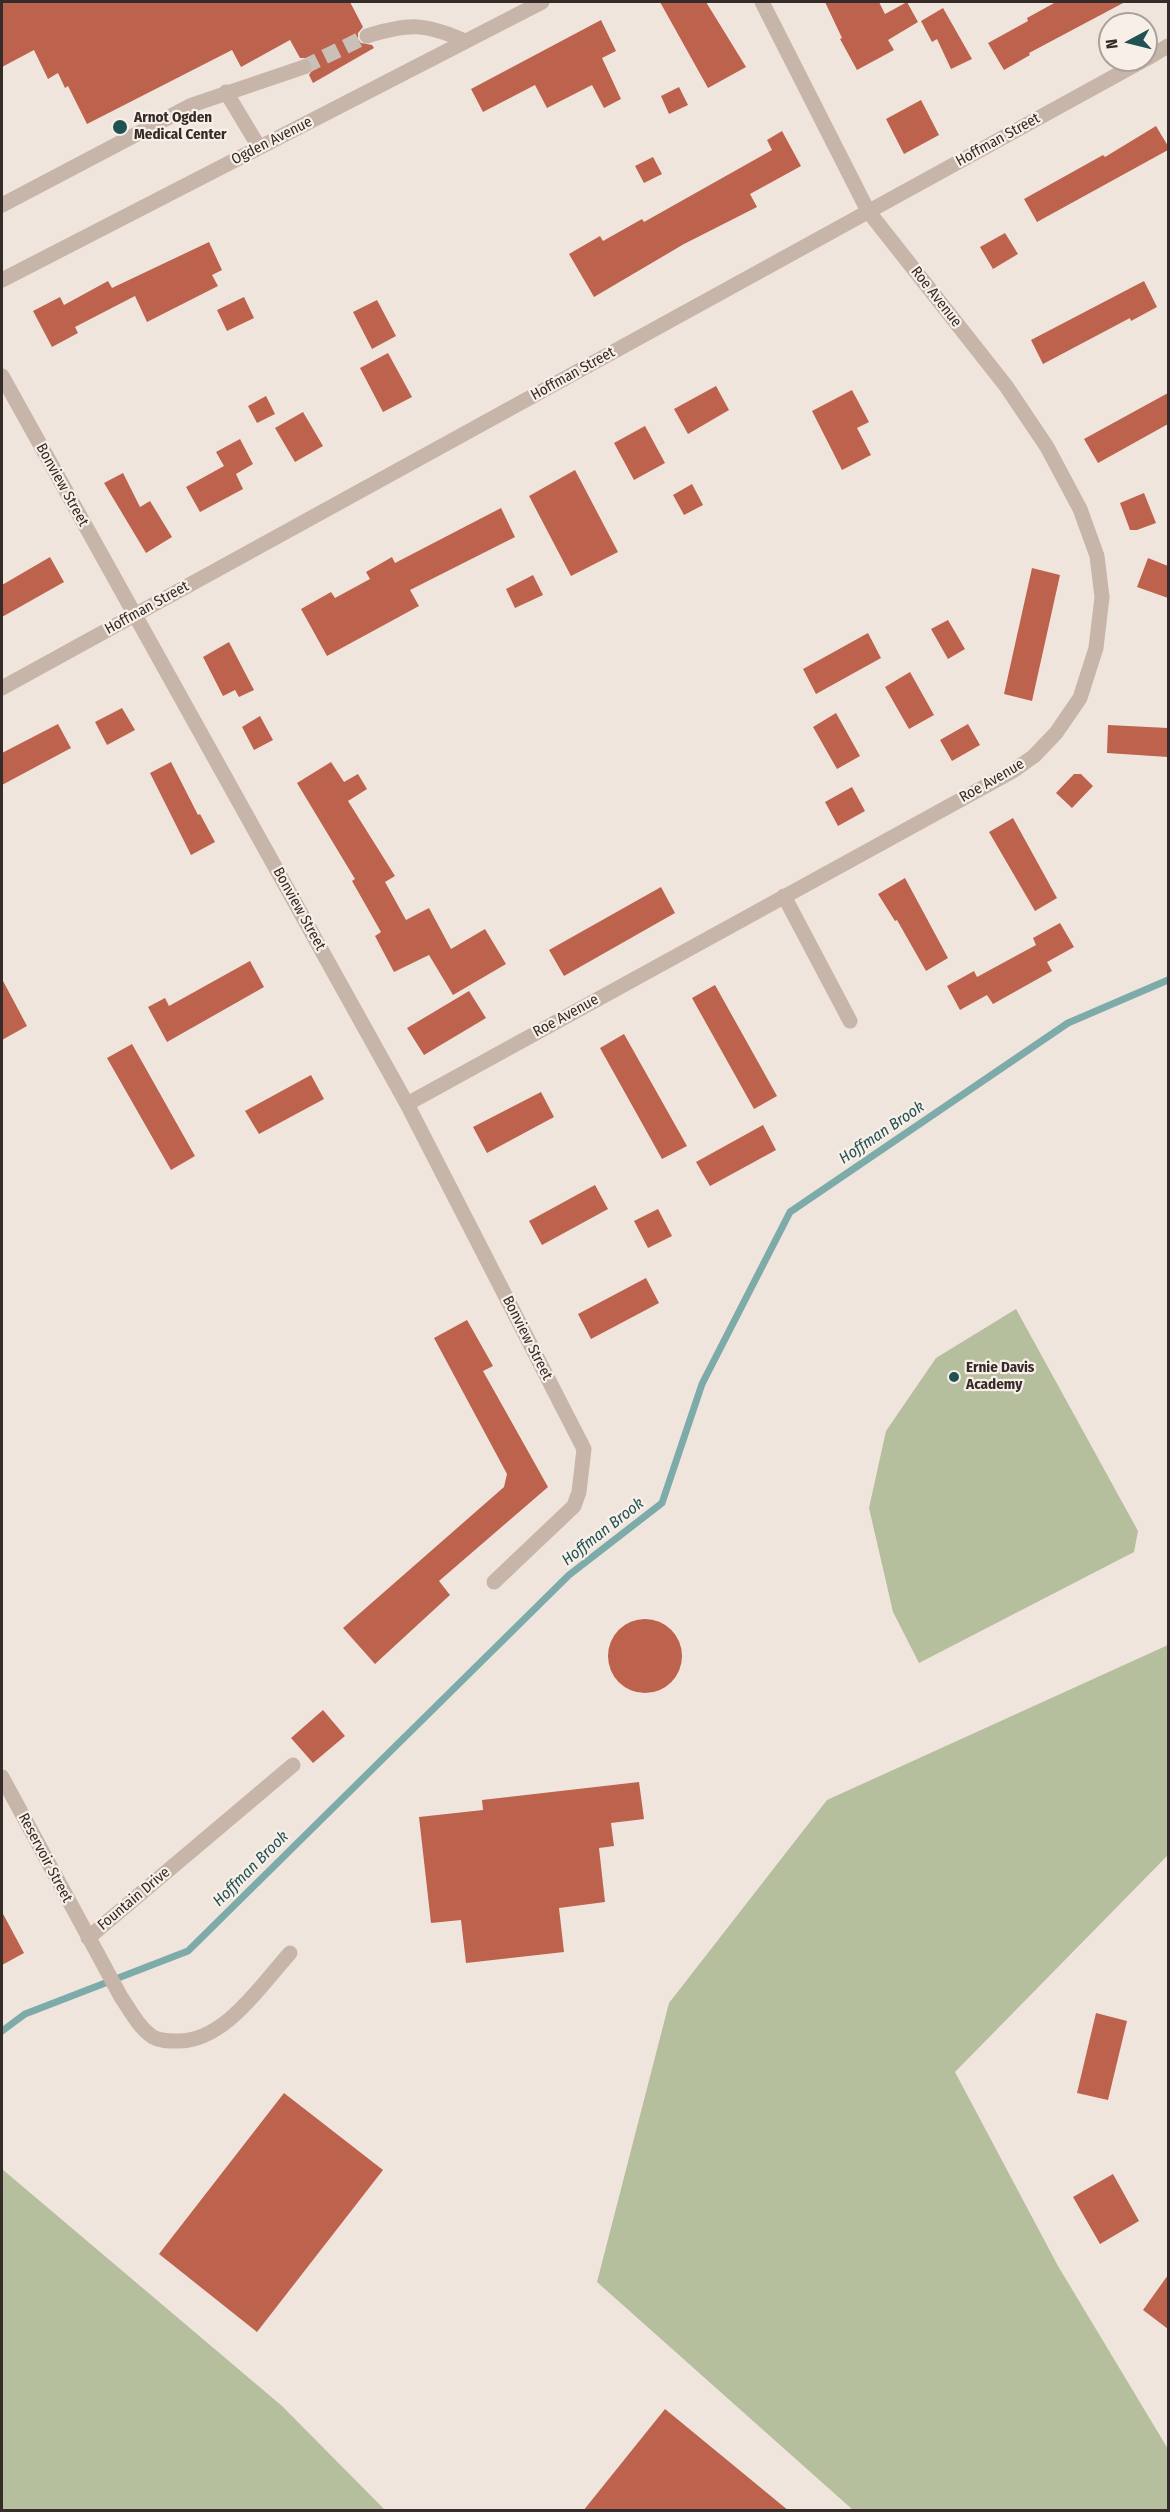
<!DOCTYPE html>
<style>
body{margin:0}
#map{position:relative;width:1170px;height:2512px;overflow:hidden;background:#f0e5dc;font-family:"Fira Sans Condensed",sans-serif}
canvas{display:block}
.frame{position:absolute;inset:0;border:3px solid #352b28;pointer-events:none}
.north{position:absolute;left:1098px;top:12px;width:60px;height:60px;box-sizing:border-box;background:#f8f0e8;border:2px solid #aaa19b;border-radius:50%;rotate:263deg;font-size:16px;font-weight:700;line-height:24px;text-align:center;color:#352b28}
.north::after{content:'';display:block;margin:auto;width:21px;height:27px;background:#215253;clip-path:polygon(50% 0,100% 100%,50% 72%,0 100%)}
</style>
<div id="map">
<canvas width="1170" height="2512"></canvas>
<div class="frame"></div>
<div class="north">N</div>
</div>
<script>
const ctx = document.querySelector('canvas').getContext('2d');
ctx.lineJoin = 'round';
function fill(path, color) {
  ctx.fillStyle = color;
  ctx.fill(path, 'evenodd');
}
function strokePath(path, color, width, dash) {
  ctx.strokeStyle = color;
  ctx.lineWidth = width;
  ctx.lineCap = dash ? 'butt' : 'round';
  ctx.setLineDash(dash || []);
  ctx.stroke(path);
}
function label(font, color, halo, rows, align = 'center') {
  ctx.font = font + ' "Fira Sans Condensed",sans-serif';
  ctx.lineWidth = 4.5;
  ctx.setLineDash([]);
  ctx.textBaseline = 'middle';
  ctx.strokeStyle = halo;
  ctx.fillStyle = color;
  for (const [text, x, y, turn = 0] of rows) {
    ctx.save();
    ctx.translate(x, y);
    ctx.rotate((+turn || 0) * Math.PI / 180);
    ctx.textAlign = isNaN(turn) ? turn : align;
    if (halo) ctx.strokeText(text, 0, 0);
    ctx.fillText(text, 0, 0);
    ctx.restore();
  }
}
fill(new Path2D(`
 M1016,1309L1138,1531L1134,1552L919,1663L893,1612L869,1508L886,1431L936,1358Z
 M1168,1645V1855L955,2072L1058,2266L1168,2449V2510H853L597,2282L669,2003L827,1800Z
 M2,2169L282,2406L385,2510H2Z`), '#b5be9d');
strokePath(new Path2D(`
 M2,2031L25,2014L188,1951L569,1575L662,1503L702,1384L790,1212L1068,1023L1168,980`), '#7dabaa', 7);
fill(new Path2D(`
 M2,2H350L363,27L358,33V39L361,43L372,45L374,48L313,83L309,75L313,69V63L306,58H300L290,40L241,67L232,50L87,124L68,86L65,88L58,73L48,79L34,50L2,67Z
 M660,2H706L746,67L708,88Z
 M825,2H879L885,14L907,2L918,22L888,40L894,50L857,70L840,39L842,38Z
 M1056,2H1125L1029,53L1030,55L1004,70L988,43L1028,21L1027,18Z
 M943,8L972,59L951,69L937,39L932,42L921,21Z
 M601,20L616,51L602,58L621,99L604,108L592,85L547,108L535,85L483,112L471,89Z
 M679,87L688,105L669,114L661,96Z
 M921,100L939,135L904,154L886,119Z
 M1156,126L1168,146V150L1037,222L1024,199L1103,155L1105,157Z
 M782,131L801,166L750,194L757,207L684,244L594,297L569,254L600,236L603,241L642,219L644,222L772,150L767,140Z
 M653,157L662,174L644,183L635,166Z
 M1005,233L1018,254L993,269L980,247Z
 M209,242L222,270L212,275L218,286L147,322L135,296L75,327L78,333L52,347L33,311L60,297L64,305L108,281L112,288Z
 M1144,281L1157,307L1131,321L1130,318L1043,364L1031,340Z
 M244,297L254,318L227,331L217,310Z
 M377,300L396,336L372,349L353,312Z
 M388,353L412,397L383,412L360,368Z
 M716,386L729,410L688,434L674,409Z
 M852,390L869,422L857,428L871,455L842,470L812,411Z
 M1168,393V424L1098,463L1084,439Z
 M266,396L275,414L257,423L248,406Z
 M303,412L323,446L295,462L275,428Z
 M645,426L665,463L634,480L614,443Z
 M240,439L253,464L236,474L243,489L200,512L186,487L224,466L216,452Z
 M575,470L618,552L571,576L529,496Z
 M123,473L140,507L150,501L172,537L146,553L104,483Z
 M692,484L703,505L684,515L673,495Z
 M1144,493L1156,523L1137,530H1130L1120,503Z
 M501,508L515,537L410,590L419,606L327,656L301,609L331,592L335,598L370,579L366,572L392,557L395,563Z
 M50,557L64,582L2,617V585Z
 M1148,558L1168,566V598L1137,587Z
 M1032,568L1060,575L1032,701L1004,694Z
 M533,575L543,595L515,608L506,589Z
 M948,620L965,649L948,659L931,629Z
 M868,633L881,658L816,694L803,669Z
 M229,642L254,690L239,697L235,690L223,696L203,657Z
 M910,672L934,715L909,729L885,687Z
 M122,708L135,730L107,745L95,722Z
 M836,713L860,756L837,769L813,727Z
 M260,716L273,740L254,750L242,727Z
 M58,724L71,748L2,785V753Z
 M968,724L980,745L952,761L940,740Z
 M1108,725L1168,728V757L1107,753Z
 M171,762L198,815L200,814L215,842L191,855L150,773Z
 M331,762L344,782L358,774L367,789L348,801L395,876L385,882L406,920L429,908L451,949L485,929L506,964L453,995L429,955L394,972L375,936L381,932L352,881L355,879L297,783Z
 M1074,774H1081L1093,786L1072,808L1056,793Z
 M852,787L865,811L838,826L825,802Z
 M1013,818L1057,898L1035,911L989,832Z
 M905,878L948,958L926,971L897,920L895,921L878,894Z
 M661,887L675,913L564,976L549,950Z
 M1060,923L1074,947L1047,962L1052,971L993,1004L987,995L960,1010L947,986L974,971L977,977L1036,945L1033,938Z
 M250,961L264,987L167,1042L148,1007L165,998L169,1006Z
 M2,979L27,1026L2,1040Z
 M715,985L777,1096L754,1109L692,998Z
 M469,991L486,1018L424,1055L407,1028Z
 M624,1034L687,1146L662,1159L600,1048Z
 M132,1044L195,1156L171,1170L107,1058Z
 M311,1075L324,1099L259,1134L245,1111Z
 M541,1092L554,1117L487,1153L473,1127Z
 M763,1125L776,1150L710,1186L696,1162Z
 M595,1185L608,1209L542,1245L529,1221Z
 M658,1209L672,1236L648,1248L634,1221Z
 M646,1278L659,1303L591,1339L578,1314Z
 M467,1320L493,1366L483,1371L548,1487L439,1581L450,1595L375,1664L343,1628L504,1487L507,1474L434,1338Z
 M608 1656a37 37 0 1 1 74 0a37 37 0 1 1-74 0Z
 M323,1710L345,1736L313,1763L291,1738Z
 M639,1782L644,1819L611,1823L614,1846L599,1848L605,1902L559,1908L564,1952L466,1963L461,1920L431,1923L419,1817L483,1810L482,1800Z
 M2,1912L24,1953L2,1965Z
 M1096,2013L1127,2021L1108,2100L1077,2093Z
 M284,2093L383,2170L257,2332L159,2254Z
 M1113,2174L1139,2221L1100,2244L1073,2197Z
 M1168,2275V2329L1143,2310Z
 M665,2409L789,2511H583Z`), '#bc624d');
strokePath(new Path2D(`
 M304,67L367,36`), '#cbc0b8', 15, [15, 8]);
strokePath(new Path2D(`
 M367,36C409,23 425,23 465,41
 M1146,59L1168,46
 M226,92L259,147
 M2,205L192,105L304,67
 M2,280L542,2
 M2,376L407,1104L584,1449L579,1492L574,1506L494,1582
 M2,688L1144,60
 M784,896L850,1021
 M407,1104L1013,771L1034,756L1056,733L1080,698L1096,648L1102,597L1097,556L1080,509L1047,447L1006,386L868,211L762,2
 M2,1777L121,1997C130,2010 139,2028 153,2037C160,2041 168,2041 176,2041C224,2043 261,1985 290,1953
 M88,1938L293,1765`), '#c7b5a9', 15);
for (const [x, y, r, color] of [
 [120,127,8,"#215253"],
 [954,1377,6,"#215253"]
]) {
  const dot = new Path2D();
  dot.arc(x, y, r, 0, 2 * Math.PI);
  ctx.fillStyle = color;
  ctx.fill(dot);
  strokePath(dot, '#f8f0e8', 2);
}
label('bold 15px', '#352b28', '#f8f0e8', [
 ["Arnot Ogden",134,118],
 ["Medical Center",134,135],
 ["Ernie Davis",966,1368],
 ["Academy",966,1385]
], 'left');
label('15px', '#352b28', '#f8f0e8', [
 ["Hoffman Street",998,140,-29],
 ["Ogden Avenue",272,141,-27],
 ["Roe Avenue",936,297,52],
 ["Hoffman Street",573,374,-29],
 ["Bonview Street",62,485,61],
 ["Hoffman Street",147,608,-29],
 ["Roe Avenue",992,781,-30],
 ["Bonview Street",299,909,61],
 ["Roe Avenue",566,1016,-29],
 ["Bonview Street",527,1338,63],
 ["Reservoir Street",45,1858,62],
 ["Fountain Drive",134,1899,-40]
]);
label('italic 16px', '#215253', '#f8f0e8', [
 ["Hoffman Brook",882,1133,-34],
 ["Hoffman Brook",603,1532,-38],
 ["Hoffman Brook",251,1869,-45]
]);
</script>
